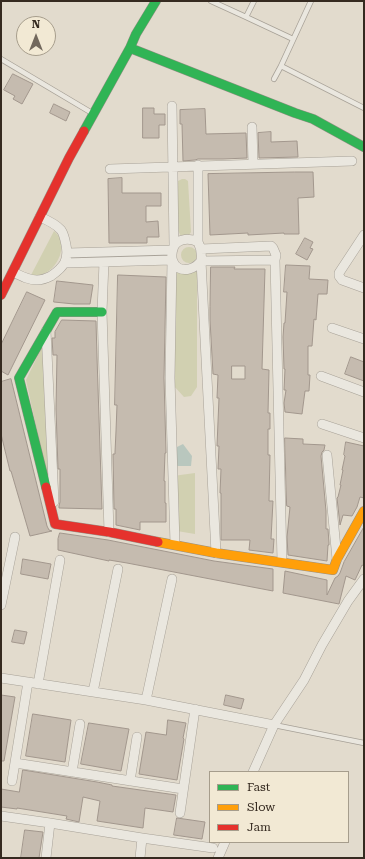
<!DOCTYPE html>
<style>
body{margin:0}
#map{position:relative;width:365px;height:859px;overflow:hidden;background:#e2dbcd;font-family:"Roboto Serif",serif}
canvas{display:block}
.frame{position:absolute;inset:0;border:2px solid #352a20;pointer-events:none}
.legend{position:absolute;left:209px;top:771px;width:140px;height:72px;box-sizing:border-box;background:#f2e9d4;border:1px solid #a69d8c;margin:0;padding:5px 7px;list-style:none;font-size:12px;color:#352a20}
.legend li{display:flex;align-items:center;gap:8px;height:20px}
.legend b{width:20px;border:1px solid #a69d8c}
.north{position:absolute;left:16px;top:16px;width:40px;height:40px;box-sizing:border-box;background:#f2e9d4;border:1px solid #a69d8c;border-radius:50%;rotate:0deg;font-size:11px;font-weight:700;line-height:16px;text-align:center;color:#352a20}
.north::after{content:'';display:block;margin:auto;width:14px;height:18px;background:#72685d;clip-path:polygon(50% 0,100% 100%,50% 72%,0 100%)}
</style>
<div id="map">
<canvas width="365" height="859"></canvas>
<div class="frame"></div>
<ul class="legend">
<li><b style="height:5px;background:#30b455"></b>Fast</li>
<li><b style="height:5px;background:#ff9f0a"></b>Slow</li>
<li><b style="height:5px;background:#e5322d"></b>Jam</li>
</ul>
<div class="north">N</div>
</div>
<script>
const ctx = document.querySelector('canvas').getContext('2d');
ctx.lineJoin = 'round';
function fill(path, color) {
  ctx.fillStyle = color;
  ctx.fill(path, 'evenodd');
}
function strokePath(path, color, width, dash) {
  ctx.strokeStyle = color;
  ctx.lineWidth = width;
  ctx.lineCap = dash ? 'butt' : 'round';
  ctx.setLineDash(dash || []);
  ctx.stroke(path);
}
fill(new Path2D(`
 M182,179H185L188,181L191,232L189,235L181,236L178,231L177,183L178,181Z
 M54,231C70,243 58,271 40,275C37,276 34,275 31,275Z
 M181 255a8 8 0 1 1 16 0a8 8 0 1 1-16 0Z
 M174,272H197V387L191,396L184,397L173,385Z
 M42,347L46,348L48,481L26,380Z
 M195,473V534L171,530L173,476Z`), '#d1d0b1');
fill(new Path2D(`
 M183,444L192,456L191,466H176L175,448Z`), '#b9c7be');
const building = new Path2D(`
 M13,74L33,84L22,104L13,99L15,96L4,90Z
 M54,104L70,112L66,121L50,113Z
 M143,108H154V114H165V125H159V138H143Z
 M205,109L206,134L246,133L247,158L223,159H198L195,160L183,161L182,124H180V110Z
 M271,132V142L297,141L298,157L259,158L258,133Z
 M295,172H313L314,197L298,198L299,234H284V233L248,235V233L210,235L208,174Z
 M122,178V193H161V206H146V222L158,221L159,237H147V243H109L108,179Z
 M305,238L313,242L310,248L313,249L307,260L296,254Z
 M286,265L310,266L309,279L328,280L327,294H318L316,320L314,319L312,346H308V375H310L309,391H305L302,414L285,412L284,403L286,390H284L285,369H284L283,337L284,323H285L287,292H284Z
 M211,267H235L234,269H265L262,369L269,370L268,413H270V429H268V455H270L269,501H273L271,539H274L273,553L249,550L250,540H221V493H220L221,469H218L219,446H217L219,398H217L218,375L213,374L210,320V307ZM232,366H245V379H232Z
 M118,275L166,277L164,378L166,452V453H165L164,481H165V503H166V522H140V530L116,525V509H114L113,454H115V452L116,431L117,405H115Z
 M57,281L93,285L90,304H74L54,302Z
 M27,292L45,300L8,375L1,371V345Z
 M62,320L96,321L97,357L102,509L59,508V506L60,502V469H58L56,409L57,355H53L52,338H55V332Z
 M351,357L364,362V381L345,374Z
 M11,379L47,526L49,530L52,531L30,536L11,471H10L1,434V382Z
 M285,438L303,439V444L325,445L324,450L322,452L321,456L326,511V529H328L329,543V545H328L327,561L288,555L287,537L290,507L287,506Z
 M346,442L364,446V498L360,497L357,507L352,516L343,515L340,525L337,498L338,497L341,485H340L343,470H342L345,456L344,455Z
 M364,527V566L362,565L355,580L346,576L339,604L283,593L285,571L327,580V595L335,578L338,576L340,573L344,562Z
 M60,533L108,540L214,561L273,569V591L127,563L109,560V561L58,550V539Z
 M23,559L51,564L48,579L21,574Z
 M15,630L27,632L24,644L12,642Z
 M1,695L15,697L4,761H1Z
 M226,695L244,699L241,709L224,705Z
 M33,714L71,720L65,762L26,756Z
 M168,720L186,723L183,738L184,739L177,780L139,774L146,732L166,735Z
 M89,723L129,729L121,771L81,764Z
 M23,770L97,782L112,785V786L176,795L173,812L145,808L143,828L97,821L100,801L83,797L79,822L66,819L67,816L17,808V809L1,807V789L19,792Z
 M177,818L205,822L202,839L174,835Z
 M25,830L43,832L39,858H21Z`);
fill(building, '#c5bbaf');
strokePath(building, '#a2978d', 1);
const lane = new Path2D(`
 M211,1L246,17
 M254,1L246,17L293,39
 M311,1L281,66L364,108
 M1,59L92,113
 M274,79L281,66
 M274,725L364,743`);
const street = new Path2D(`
 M172,106L174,246C165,268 187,278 201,261L275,260
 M252,127L253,164
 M198,165V242
 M110,169L352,161
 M364,235L339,273V276L342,280L364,288
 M174,246C179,238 190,238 198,242C201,248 202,254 201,261L216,553
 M201,249L271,246L273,248L276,255L275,260L282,562
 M68,253L172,250
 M104,262L102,312L109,532
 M65,263L172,260L170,378L175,544
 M13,272C21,276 28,280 37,280C41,280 47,278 51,276C64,267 69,260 66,245C65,240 64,234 61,230C56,224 47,220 40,217
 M332,328L364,339
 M46,331L54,502
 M321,376L364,392
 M322,424L364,438
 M327,455L337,559
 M1,605L15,537
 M1,678L146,700L274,725
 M38,684L60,560
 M93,692L118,569
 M146,700L172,579
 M15,763L183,789
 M72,772L80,724
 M253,772L274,725L304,680L322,645L348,601L364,579
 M12,781L28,682
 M130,781L137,737
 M180,813L195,709
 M1,816L50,823L142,838L213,848
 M46,858L50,823
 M140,858L142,838
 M218,858L225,842`);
const fast = new Path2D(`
 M130,48L295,113L313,119L364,147
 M84,131L130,48L136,34L156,1
 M46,487L19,378L57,312H102`);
const slow = new Path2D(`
 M158,542L216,553L333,570L337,559L364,511`);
const jam = new Path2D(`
 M1,295L69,158L84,131
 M46,487L55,524L109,532L158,542`);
strokePath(lane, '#a7a197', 6);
strokePath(street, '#a7a197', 10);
strokePath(fast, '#979086', 10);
strokePath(slow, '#979086', 10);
strokePath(jam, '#979086', 10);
strokePath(lane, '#eae7df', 4.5);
strokePath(street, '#eae7df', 9);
strokePath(fast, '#30b455', 9);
strokePath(slow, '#ff9f0a', 9);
strokePath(jam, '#e5322d', 9);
</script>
